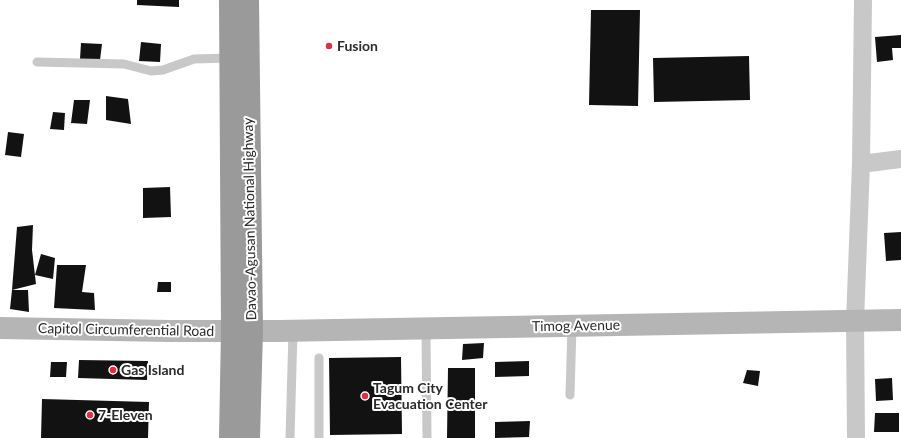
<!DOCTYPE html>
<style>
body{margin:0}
canvas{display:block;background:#fff}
</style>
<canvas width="901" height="438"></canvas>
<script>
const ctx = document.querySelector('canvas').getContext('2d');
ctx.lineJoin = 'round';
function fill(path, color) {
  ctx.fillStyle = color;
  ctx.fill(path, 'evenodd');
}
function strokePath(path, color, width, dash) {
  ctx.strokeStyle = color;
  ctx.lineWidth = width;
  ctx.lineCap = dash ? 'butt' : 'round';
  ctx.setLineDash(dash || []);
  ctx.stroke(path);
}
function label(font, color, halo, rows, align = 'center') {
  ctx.font = font + ' Lato,sans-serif';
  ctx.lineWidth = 4;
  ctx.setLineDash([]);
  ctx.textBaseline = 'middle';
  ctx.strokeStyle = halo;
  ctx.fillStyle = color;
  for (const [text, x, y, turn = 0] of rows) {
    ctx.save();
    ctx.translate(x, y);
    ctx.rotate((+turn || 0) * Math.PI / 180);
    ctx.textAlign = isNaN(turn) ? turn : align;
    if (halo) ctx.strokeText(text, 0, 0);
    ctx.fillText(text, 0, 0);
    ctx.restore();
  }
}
fill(new Path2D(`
 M137,0H179V7L137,5Z
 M591,10H640L638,106L589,105Z
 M901,35V48H892L893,60L877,62L875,37Z
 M141,42L161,44L160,62L139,61Z
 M81,43L102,44L100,60L80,59Z
 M749,56L750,100L654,102L653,58Z
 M106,96L128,99L131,124L106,120Z
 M74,100H90L87,124L71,123Z
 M53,112L65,113L64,130L50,129Z
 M8,132L24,134L21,157L5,155Z
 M170,187L171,217L143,218V188Z
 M33,225L32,250L36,284L12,290L17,227Z
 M901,232V260L886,261L884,233Z
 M41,254L55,258L53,279L35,275Z
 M57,265H86L82,292L94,293L95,310L54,308Z
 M158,282H171V292H157Z
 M12,290H28L29,312L10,309Z
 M484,343L483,358L462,360L463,344Z
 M401,357L402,434L330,435L329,358Z
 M79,360L148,361L147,380L78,378Z
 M529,361V376L495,377V362Z
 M51,362H67L66,377H50Z
 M448,368H475V438H447Z
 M747,370L760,371L758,386L743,383Z
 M892,378L893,400L876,401L875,379Z
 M42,399L149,402L148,438H41Z
 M875,413H899V432H874Z
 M530,421L529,437L495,438V422Z`), '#121212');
strokePath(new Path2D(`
 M37,62L124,64L151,71L163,70L194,59L230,58
 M426,329L427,438
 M319,358V438
 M570,395L572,326
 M290,438L293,331`), '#c8c8c8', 9);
strokePath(new Path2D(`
 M861,164L901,159
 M856,438L855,321L861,164L863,0`), '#c8c8c8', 18);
strokePath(new Path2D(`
 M0,328L170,331H279L901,320`), '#b5b5b5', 22);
strokePath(new Path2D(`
 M248,0L252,331L249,438
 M230,438L232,331L230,0`), '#9a9a9a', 22);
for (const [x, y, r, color] of [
 [329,46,4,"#e0303f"],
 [113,370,4,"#e0303f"],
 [365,396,4,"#e0303f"],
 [90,415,4,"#e0303f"]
]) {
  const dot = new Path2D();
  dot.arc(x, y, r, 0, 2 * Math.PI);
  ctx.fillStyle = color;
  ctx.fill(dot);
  strokePath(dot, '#fff', 1.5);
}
label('bold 14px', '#2b2b2b', '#fff', [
 ["Fusion",337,46],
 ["Gas Island",121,370],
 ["Tagum City",373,388],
 ["Evacuation Center",373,404],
 ["7-Eleven",98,415]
], 'left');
label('14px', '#2b2b2b', '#fff', [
 ["Davao-Agusan National Highway",250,219,-91],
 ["Timog Avenue",576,326,-1],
 ["Capitol Circumferential Road",126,330,1]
]);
</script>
